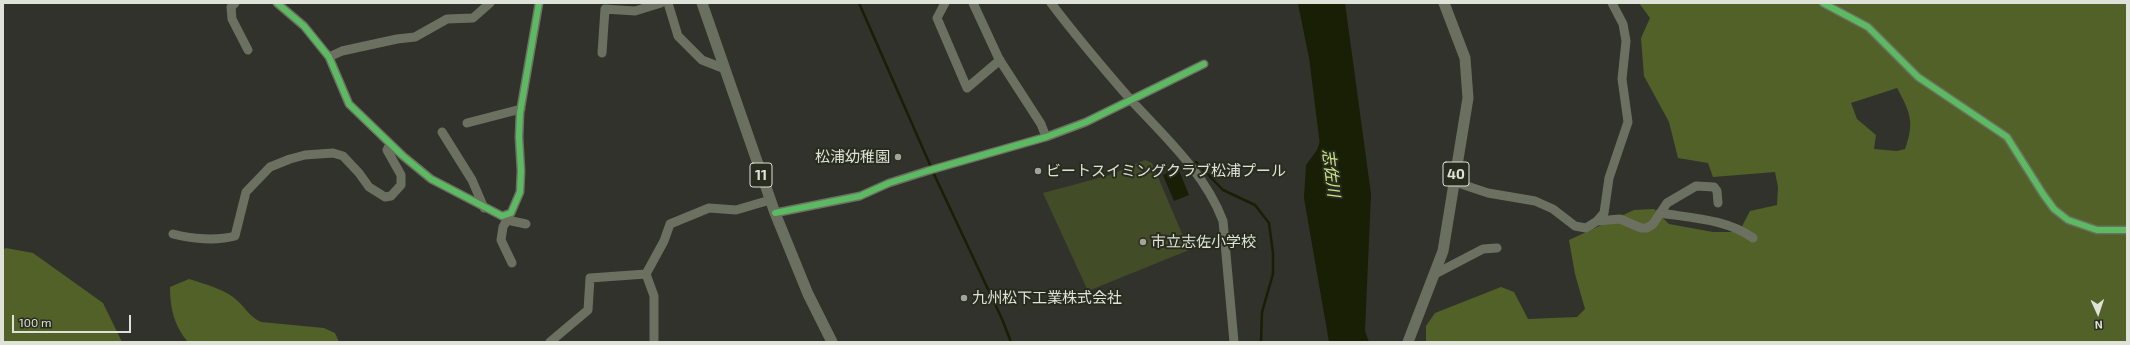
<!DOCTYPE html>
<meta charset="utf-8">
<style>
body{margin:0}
#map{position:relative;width:2130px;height:345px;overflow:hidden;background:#31322c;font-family:"Exo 2",sans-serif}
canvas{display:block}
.frame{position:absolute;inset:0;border:4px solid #dfe2d8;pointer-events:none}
.north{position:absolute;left:2078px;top:293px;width:40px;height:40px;-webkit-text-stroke:3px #282c1e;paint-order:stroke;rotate:177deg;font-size:11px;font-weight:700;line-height:16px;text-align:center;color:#dfe2d8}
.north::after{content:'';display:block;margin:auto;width:14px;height:18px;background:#dfe2d8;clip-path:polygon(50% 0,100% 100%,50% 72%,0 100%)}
.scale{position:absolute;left:12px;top:315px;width:119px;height:18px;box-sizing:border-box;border:2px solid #dfe2d8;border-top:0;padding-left:5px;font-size:12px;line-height:14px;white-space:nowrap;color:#dfe2d8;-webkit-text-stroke:3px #282c1e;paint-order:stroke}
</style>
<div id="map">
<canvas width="2130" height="345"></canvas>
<div class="frame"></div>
<div class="north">N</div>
<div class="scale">100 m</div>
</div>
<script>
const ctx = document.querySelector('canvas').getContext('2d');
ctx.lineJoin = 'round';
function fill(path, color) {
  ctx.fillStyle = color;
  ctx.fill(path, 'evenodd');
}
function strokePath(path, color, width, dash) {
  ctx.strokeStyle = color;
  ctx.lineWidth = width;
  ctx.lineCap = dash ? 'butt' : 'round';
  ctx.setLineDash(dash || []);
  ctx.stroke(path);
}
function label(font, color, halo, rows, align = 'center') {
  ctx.font = font + ' "Exo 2","Noto Sans JP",sans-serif';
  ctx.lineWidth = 4;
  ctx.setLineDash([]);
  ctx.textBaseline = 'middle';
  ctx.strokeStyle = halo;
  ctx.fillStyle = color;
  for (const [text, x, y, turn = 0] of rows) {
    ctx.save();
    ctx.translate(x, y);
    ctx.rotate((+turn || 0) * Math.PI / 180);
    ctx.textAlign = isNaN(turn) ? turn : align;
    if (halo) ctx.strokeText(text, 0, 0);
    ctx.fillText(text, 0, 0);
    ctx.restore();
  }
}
fill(new Path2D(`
 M1145,160L1152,163L1189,250L1088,291L1043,193L1110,175Z`), '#424d28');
fill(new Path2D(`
 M1639,3H2127V342H1426V326L1435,313L1501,287L1514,292L1528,319L1577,317L1585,309L1575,274L1569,240L1634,210L1654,209L1669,224L1713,232H1739L1750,211L1777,205L1778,187L1775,172L1713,177L1708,163L1678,158L1669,122L1644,76L1641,38L1650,18ZM1897,88C1910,112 1915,122 1905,149L1897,151L1874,149L1876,135L1857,119L1851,103Z
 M6,248L33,253L103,303L122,342H3V250Z
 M189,279C205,284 220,288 233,297C244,305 249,317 261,322L324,328L335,333L339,342H188C174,326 170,308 170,287Z`), '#526127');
fill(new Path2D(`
 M1305,3H1345L1371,194L1365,331L1369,342H1329L1304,198L1306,165L1317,150L1329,116L1324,76L1310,12Z
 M1178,168L1189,195L1174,201L1163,175Z`), '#181f04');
strokePath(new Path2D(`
 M859,3L931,167
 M1196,162L1223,190L1255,205L1269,223L1273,253V274L1262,312L1261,342
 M933,172L1002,319L1011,342`), '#181f04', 2.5);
strokePath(new Path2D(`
 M1305,3L1316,57L1327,145`), '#181f04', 14);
strokePath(new Path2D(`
 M235,3L231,7L232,19L248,50
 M277,3L304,26L329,57L349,104L403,156L431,179L502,216L511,213L520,192L521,171L519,137L520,113L539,3
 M668,3L678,36L702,60L725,69
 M945,3L937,18L967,88L1000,60
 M973,3L999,59L1041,124L1046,137
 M1051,3C1076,36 1103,68 1130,99C1164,136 1205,173 1223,221L1234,342
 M1823,3L1868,27L1918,77L2007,137L2043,194L2054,209L2068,220L2097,230H2127
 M602,53L605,9L635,11L661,3
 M329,57L342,51L397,39L415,37L447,19L473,18L490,3
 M467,123L521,109
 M442,132L472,180L484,208
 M1455,182L1488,193L1535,201L1553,209L1575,226L1586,228L1597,221L1604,213L1609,178L1628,122L1622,79L1626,41L1623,24L1612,3
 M511,213L503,227L501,240L512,263
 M775,213L860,196L889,183L927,171L1046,137L1086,122L1204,64
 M1660,213C1691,218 1727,219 1753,238
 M507,220L526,224
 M1597,221L1620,219L1641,228H1647L1653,224L1667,203L1696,186L1714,187L1717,191L1718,203
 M173,234C191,239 217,241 235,236L246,192L270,167L290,159L305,155L333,153L343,156L359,173L369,187L385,197L391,196L401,185V175L387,150L390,144
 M1435,274L1483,249L1497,248
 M550,342L588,310L590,278L646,274
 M654,342V296L646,274L664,241L670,224L709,208L736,210L770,200`), '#6c7061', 9);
strokePath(new Path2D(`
 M702,3L775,213L808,294L832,342
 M1408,342L1443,251L1468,98L1465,58L1444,3`), '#6b6f5f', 11);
strokePath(new Path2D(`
 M277,3L304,26L329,57L349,104L403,156L431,179L502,216L511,213L520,192L521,171L519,137L520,113L539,3
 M1823,3L1868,27L1918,77L2007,137L2043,194L2054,209L2068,220L2097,230H2127
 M775,213L860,196L889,183L927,171L1046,137L1086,122L1204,64`), '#5cba63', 6);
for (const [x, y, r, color] of [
 [898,157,4,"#a2a49c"],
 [1038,171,4,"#a2a49c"],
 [1143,242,4,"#a2a49c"],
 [964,298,4,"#a2a49c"]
]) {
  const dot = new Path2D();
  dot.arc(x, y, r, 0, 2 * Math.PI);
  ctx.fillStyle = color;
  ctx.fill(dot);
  strokePath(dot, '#282c1e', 1.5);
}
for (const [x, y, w] of [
 [1456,174,26],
 [761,175,22]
]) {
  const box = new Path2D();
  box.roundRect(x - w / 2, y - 12, w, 24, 3);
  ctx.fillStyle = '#282c1e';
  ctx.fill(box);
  strokePath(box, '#dfe2d8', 1);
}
label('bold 14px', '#dfe2d8', null, [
 ["40",1456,174],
 ["11",761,175]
]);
label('15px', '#dfe2d8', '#282c1e', [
 ["松浦幼稚園",890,157,"right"],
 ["ビートスイミングクラブ松浦プール",1046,171],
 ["市立志佐小学校",1151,242],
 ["九州松下工業株式会社",972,298]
], 'left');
label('italic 16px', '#cde78a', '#282c1e', [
 ["志佐川",1331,173,83]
]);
</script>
